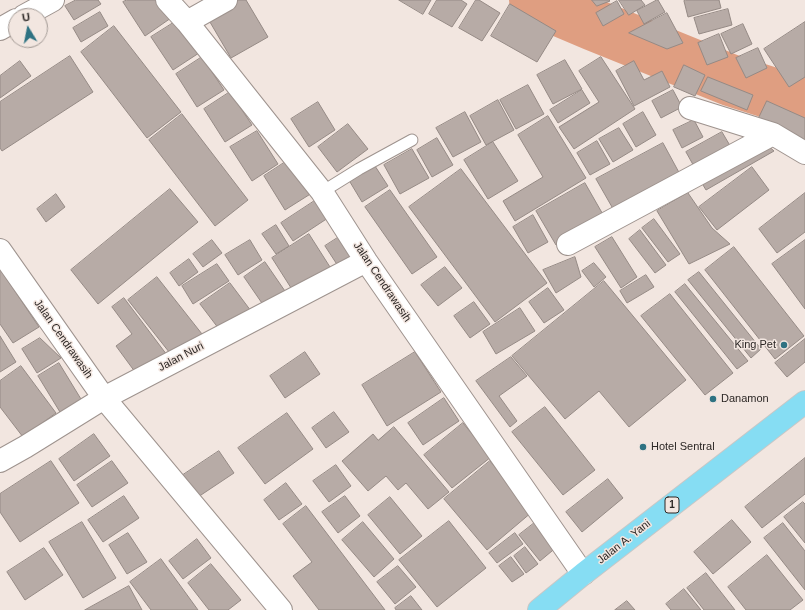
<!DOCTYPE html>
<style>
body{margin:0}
#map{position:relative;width:805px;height:610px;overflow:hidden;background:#f2e6e0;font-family:Arial,sans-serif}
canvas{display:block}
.north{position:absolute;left:8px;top:8px;width:40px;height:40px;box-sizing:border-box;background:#f2e6e0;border:1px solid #a39a95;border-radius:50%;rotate:350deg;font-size:11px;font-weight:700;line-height:16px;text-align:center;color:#2c2725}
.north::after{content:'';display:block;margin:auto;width:14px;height:18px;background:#2e7282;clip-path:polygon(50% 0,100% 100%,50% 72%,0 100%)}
</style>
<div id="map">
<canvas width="805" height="610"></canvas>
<div class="north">U</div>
</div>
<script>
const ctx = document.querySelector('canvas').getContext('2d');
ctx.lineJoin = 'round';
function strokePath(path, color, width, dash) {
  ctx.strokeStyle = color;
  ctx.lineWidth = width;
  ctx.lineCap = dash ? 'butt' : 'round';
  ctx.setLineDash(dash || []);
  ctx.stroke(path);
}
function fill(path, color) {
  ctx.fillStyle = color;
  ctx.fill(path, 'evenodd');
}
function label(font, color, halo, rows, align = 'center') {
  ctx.font = font + ' Arial,sans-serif';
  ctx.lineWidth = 3;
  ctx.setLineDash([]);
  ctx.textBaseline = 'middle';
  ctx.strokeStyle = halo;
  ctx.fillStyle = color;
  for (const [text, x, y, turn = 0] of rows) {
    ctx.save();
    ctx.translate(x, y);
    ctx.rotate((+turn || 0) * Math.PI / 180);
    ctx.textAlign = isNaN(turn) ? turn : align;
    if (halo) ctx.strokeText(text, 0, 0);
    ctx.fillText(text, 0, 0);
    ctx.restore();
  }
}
strokePath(new Path2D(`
 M535,0L594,25L730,80L805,104`), '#df9e81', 52);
const building = new Path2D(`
 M76,0H98L101,4L74,20L65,6Z
 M127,0H159L171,18L145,36L123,2Z
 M237,0H246L268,37L231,58L207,17Z
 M399,0H431L423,14Z
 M437,0H461L467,4L452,27L429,14Z
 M476,0H479L500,13L482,41L459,28Z
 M592,0H609L610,1L597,6Z
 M619,0H641L645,5L629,15Z
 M657,0H658L665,12L644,24L637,11Z
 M686,0H719L721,8L688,17L684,1Z
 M617,1L624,14L603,26L596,13Z
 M510,4L556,31L537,62L491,36Z
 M728,9L732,25L699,34L694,18Z
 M100,12L108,26L81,42L73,28Z
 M667,13L683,43L667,49L629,33Z
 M178,20L199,53L173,70L151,37Z
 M805,22V77L789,87L764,49Z
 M743,24L752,44L731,54L721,34Z
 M114,26L181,112L147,138L81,52Z
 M719,34L728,57L707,65L698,43Z
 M758,48L767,68L746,78L736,58Z
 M70,56L93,92L2,151L0,148V102Z
 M202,57L224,90L197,107L176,74Z
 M601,57L635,109L574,149L559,127L599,102L579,71Z
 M565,60L582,89L553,104L537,75Z
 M20,61L31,76L0,98V76Z
 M634,61L644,80L662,71L670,87L634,106L616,71Z
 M684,65L705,75L695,96L674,87Z
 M708,77L753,95L747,110L701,91Z
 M528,85L544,114L516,129L500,100Z
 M582,90L590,103L558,123L550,110Z
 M673,90L682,107L661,118L652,101Z
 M230,92L252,125L225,142L204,109Z
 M498,100L514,130L486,145L470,116Z
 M767,101L805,118V144L757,122Z
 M318,102L335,130L309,147L291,119Z
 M465,112L481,142L453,157L436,128Z
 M643,112L656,135L636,147L623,124Z
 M182,114L248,200L215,226L149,140Z
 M548,116L586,178L515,221L503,201L543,177L518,135Z
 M694,120L703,137L682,148L673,130Z
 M348,124L368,149L337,172L318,147Z
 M619,128L633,150L613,162L599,139Z
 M257,131L278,164L252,181L230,147Z
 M722,132L732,149L696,170L686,152Z
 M437,138L453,165L432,177L417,150Z
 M597,141L610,164L590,175L577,153Z
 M493,142L518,181L488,199L464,160Z
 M764,142L774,151L706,190L700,180Z
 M663,143L682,178L616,214L596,179Z
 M412,149L429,178L400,194L384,165Z
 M290,159L312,193L285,210L264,176Z
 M375,166L388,186L362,202L350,182Z
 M752,167L769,190L717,230L699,207Z
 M461,169L547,283L495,322L409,207Z
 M585,183L605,218L556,245L536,211Z
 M170,189L198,222L98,304L71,270Z
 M390,190L437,257L412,274L365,207Z
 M688,193L712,228L730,244L689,264L657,211Z
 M805,193V232L777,253L759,229Z
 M56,194L65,207L46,222L37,209Z
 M316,200L328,218L293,241L281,223Z
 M533,215L548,242L528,253L513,227Z
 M654,219L680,254L668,262L642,228Z
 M276,225L289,246L276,254L262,234Z
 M640,230L666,265L655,273L629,239Z
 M309,234L330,267L293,291L272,258Z
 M339,237L352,257L338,266L325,246Z
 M612,237L637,277L621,288L595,247Z
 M212,240L222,253L203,267L193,254Z
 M250,240L262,260L238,275L225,255Z
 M805,240V309L772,264Z
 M734,247L804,336L775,359L705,270Z
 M575,257L581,277L556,293L543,270Z
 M189,259L198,272L179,286L170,273Z
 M265,262L287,294L266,309L244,277Z
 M594,263L606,277L594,287L582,271Z
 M217,264L229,281L193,304L182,286Z
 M445,267L462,288L438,306L421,285Z
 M0,269L39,327L13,343L0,324Z
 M699,272L761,349L751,358L688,280Z
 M646,275L654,287L627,303L620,291Z
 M157,277L202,334L173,357L128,300Z
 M604,281L686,380L629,427L599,391L565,419L512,356Z
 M230,283L251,311L222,333L200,304Z
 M685,284L748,361L737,369L675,292Z
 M548,288L564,310L544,323L529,302Z
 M670,294L733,373L705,395L641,316Z
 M124,298L167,355L138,376L116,346L132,334L112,307Z
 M474,302L490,324L470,338L454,316Z
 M520,308L535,331L496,354L483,332Z
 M0,336L16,362L0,372Z
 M40,338L61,358L37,373L22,349Z
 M805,339V362L787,377L775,363Z
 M305,352L320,374L285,398L270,376Z
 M415,352L441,392L387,426L362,385Z
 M511,357L527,376L499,396L517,421L510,427L476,381Z
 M59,363L84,404L63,417L38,376Z
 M21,366L56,413L23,437L0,407V381Z
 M444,398L459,421L423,445L408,423Z
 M545,407L595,470L563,495L512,432Z
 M334,412L349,432L326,448L312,428Z
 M287,413L313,449L265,484L238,448Z
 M463,423L491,457L452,488L424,455Z
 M394,427L449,492L428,509L406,483L398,490L386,476L368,491L342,461L373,434L378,440Z
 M94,434L110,456L74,481L59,459Z
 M219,451L234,473L198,497L183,475Z
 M805,458V494L762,528L745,507Z
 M51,461L79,503L20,542L0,512V494Z
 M112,461L128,483L92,507L77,485Z
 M490,461L532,512L487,550L444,499Z
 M336,465L351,486L329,502L313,481Z
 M608,479L623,498L582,532L566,512Z
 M286,483L302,504L279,520L264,500Z
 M124,496L139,518L103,542L88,520Z
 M345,496L360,516L338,533L322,512Z
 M390,497L422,536L400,554L368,515Z
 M803,502L805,504V543L784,517Z
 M306,506L385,610H319L293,576L312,562L283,524Z
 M732,520L751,542L713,574L694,552Z
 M449,521L486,568L437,607L399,560Z
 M537,521L558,546L540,561L519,535Z
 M82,522L116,578L83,598L49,542Z
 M363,522L394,559L374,577L342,540Z
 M783,523L805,551V590L764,538Z
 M128,533L147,562L127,574L109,545Z
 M515,533L523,544L497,563L489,553Z
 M197,539L211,558L183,579L169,561Z
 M525,547L538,564L526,573L514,556Z
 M44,548L63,575L25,600L7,572Z
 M767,555L803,600L790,610H746L728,587Z
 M511,557L524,574L512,582L499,566Z
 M161,559L198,610H151L130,582Z
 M211,564L241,600L228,610H209L188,583Z
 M398,566L416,587L395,604L377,582Z
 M706,573L735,610H704L687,588Z
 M129,586L142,610H85Z
 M684,589L701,610H671L666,604Z
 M411,596L422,610H396L395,608Z
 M627,601L635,610H615Z`);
fill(building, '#b7aba6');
strokePath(building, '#958a85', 1);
const lane = new Path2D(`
 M322,192L359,169L412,140`);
const street = new Path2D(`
 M167,0L187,22L322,192L366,261L583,574
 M24,16L53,0
 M187,22L226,0
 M0,29L16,20
 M690,108L773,134L805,153
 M568,244L773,134
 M0,250L104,398L281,610
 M0,461L25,447L104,398L366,261`);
const highway = new Path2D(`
 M539,610L583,574L805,402`);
strokePath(lane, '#9e938e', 13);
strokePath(street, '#9e938e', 24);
strokePath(highway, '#c8c7c6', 24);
strokePath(lane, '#fff', 11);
strokePath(street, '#fff', 22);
strokePath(highway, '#86ddf3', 22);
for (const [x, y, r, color] of [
 [784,345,4,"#2e7282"],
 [713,399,4,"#2e7282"],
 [643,447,4,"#2e7282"]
]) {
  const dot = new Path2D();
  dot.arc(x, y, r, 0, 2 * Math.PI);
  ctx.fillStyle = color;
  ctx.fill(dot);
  strokePath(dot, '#f2e6e0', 1.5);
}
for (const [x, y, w] of [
 [672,505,14]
]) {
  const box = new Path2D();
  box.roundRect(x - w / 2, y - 8, w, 16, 3);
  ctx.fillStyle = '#f2e6e0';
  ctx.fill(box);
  strokePath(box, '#2c2725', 1);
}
label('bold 10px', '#2c2725', null, [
 ["1",672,505]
]);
label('11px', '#2c2725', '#f2e6e0', [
 ["Jalan Cendrawasih",382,282,56],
 ["Jalan Cendrawasih",63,339,55],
 ["Jalan Nuri",181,357,-28],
 ["Jalan A. Yani",624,542,-38]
]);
label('11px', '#2c2725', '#f2e6e0', [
 ["King Pet",776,345,"right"],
 ["Danamon",721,399],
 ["Hotel Sentral",651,447]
], 'left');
</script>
